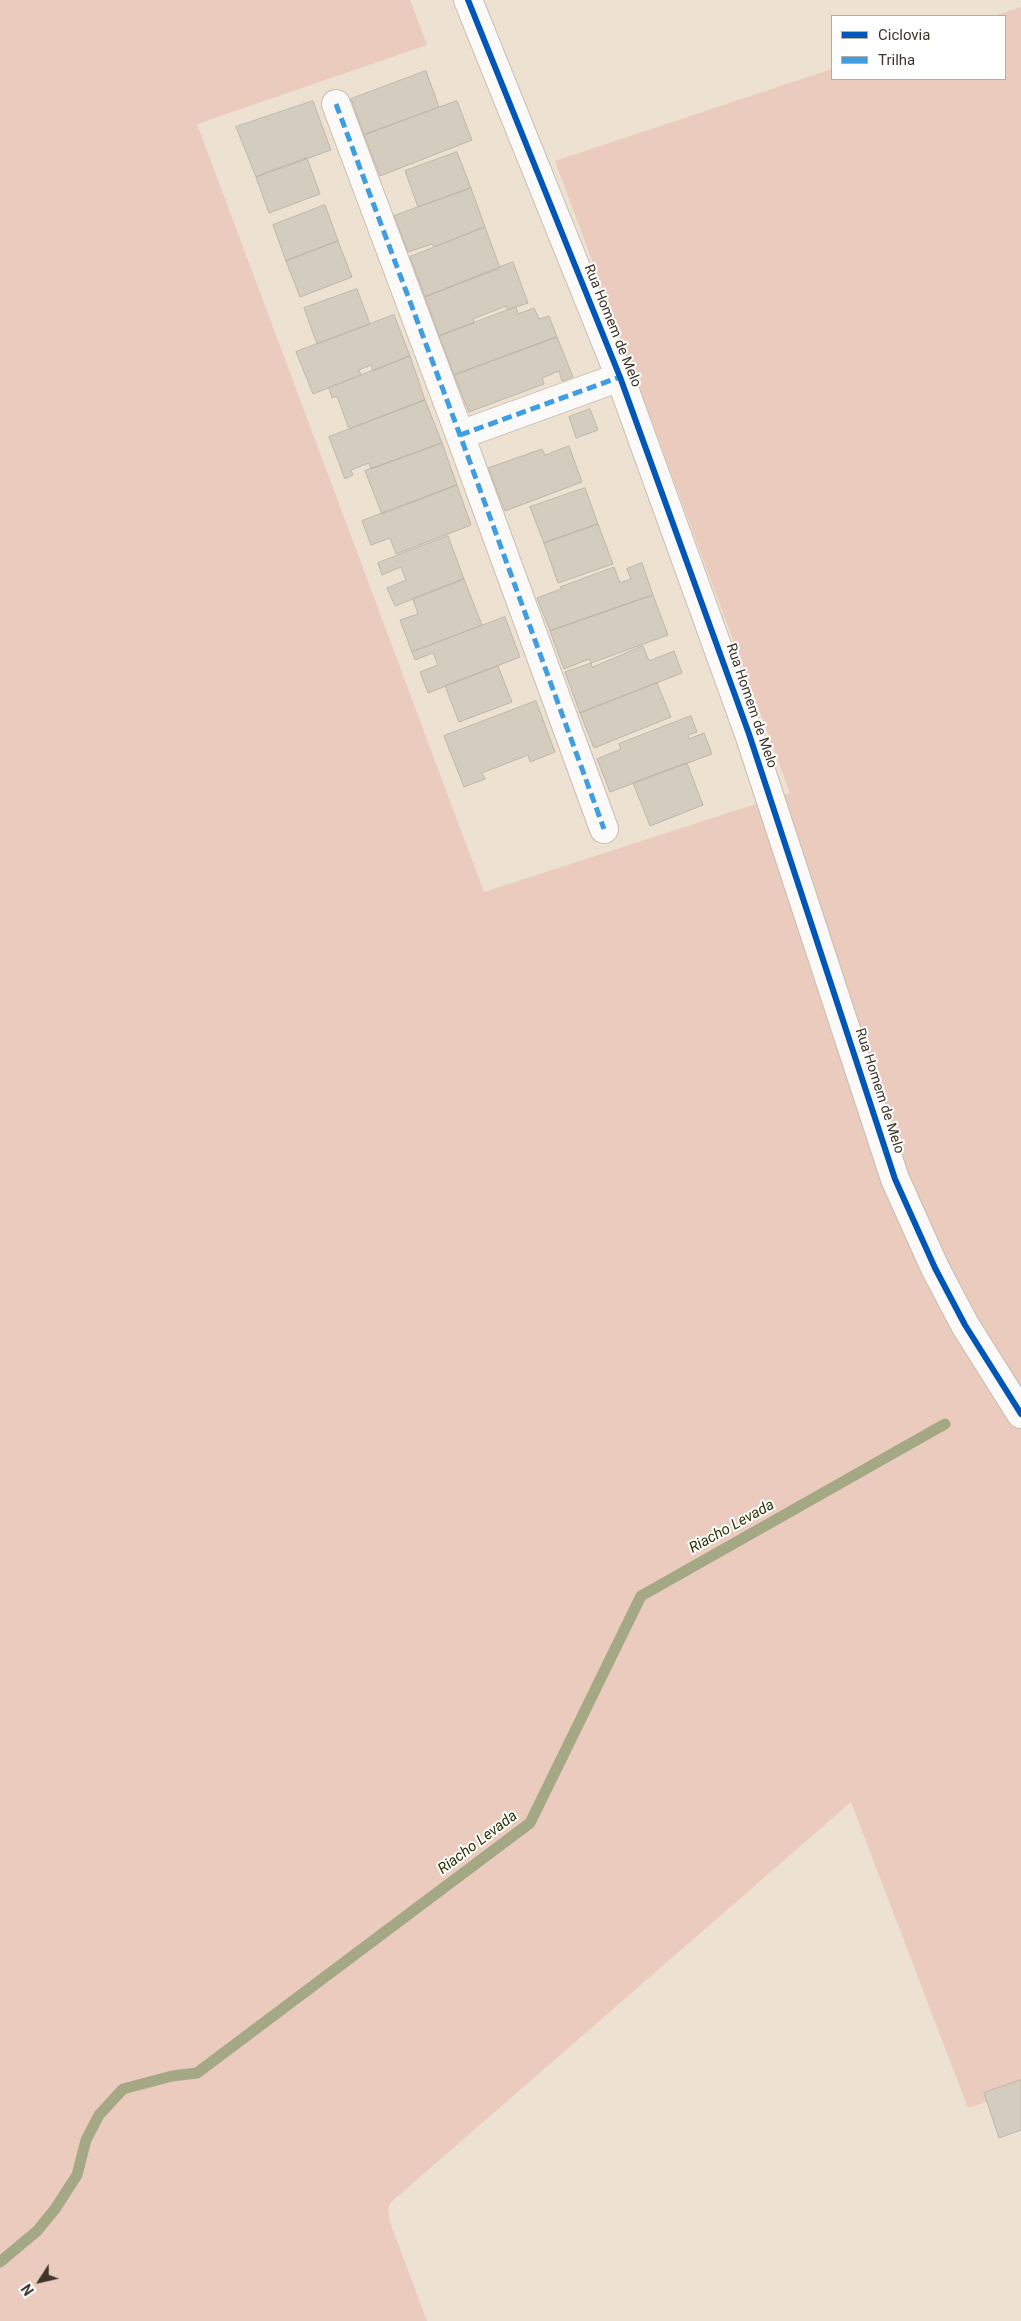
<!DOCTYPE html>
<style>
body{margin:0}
#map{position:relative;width:1021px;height:2321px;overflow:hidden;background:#ede1d1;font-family:Roboto,sans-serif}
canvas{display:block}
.legend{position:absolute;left:831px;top:15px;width:175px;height:65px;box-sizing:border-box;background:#fff;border:1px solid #b1aea9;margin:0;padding:6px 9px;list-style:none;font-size:15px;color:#3d3529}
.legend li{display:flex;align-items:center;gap:10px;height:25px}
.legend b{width:25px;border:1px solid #b1aea9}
.north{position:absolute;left:15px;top:2256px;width:50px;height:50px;-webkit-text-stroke:4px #fff;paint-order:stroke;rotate:235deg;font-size:14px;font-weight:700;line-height:20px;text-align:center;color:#3d3529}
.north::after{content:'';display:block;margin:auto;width:18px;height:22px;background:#3d3529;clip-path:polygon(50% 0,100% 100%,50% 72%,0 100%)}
</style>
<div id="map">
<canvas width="1021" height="2321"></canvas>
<ul class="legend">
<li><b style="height:6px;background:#0057b8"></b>Ciclovia</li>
<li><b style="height:6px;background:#3f9de1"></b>Trilha</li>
</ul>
<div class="north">N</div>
</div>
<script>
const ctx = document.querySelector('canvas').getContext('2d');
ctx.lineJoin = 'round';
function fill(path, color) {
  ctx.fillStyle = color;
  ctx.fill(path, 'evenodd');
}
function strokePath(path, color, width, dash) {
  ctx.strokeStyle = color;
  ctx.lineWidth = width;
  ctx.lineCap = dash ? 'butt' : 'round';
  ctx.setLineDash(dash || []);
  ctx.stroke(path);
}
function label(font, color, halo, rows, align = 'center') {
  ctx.font = font + ' Roboto,sans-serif';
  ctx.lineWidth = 4;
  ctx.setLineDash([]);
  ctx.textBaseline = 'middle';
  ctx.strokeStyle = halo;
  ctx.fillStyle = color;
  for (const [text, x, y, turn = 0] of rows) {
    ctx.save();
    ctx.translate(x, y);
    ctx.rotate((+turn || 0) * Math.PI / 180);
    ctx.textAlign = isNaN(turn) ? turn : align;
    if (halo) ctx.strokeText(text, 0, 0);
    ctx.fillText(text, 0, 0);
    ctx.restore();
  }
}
fill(new Path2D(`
 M0,0H410L427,45L197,124L484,892L790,793L555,161L832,69V79H1005V16H994L1021,7V2090L968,2108L851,1802L390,2203L388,2210L390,2222L427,2321H0Z`), '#eacbbd');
strokePath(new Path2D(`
 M0,2262L37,2231L55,2209L77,2175L86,2140L99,2115L123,2089L172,2076L197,2073L530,1823L641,1596L945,1424`), '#a5a884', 11);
const building = new Path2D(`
 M426,71L439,107L364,135L351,99Z
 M313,101L331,150L256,177L236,127Z
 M457,101L472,140L380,176L364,135Z
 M457,152L471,188L418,207L405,171Z
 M307,158L320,194L269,213L256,177Z
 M471,188L485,227L434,247L432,244L408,252L394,216Z
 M325,205L338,241L286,261L273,225Z
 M485,227L500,268L425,297L410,257Z
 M338,241L352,277L300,297L286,261Z
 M513,262L528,303L507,310L506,306L473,319L474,323L439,336L425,297Z
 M357,289L370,324L317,344L304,308Z
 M516,307L518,314L534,308L539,319L549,316L557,337L454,375L439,336Z
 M394,315L410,356L373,371L371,365L359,370L361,375L313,394L296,352Z
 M557,337L573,377L562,381L559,371L542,378L544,384L469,412L454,375Z
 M410,356L425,400L349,429L337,396L332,398L329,388Z
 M425,400L442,443L371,469L369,463L351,470L353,475L345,479L329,437Z
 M590,409L598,430L576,438L569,417Z
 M442,443L457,485L382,514L365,471Z
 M569,446L582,482L505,511L488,468L542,449L545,455Z
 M457,485L471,525L396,554L390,538L371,545L362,521Z
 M585,488L598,524L544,543L530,507Z
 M598,524L613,564L558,583L544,543Z
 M448,536L464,579L395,606L387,588L406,580L401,567L382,575L378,563Z
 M642,563L653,595L550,631L537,598L561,589L560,587L614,567L620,583L631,579L627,569Z
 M464,579L482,625L412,652L400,620L418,614L413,599Z
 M653,595L668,635L591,663L589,659L564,669L550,631Z
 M505,617L520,657L428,693L420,672L438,665L433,653L415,660L412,652Z
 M643,646L649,661L674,651L682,673L580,713L565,672L591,663L592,667Z
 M498,666L512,702L459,722L445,686Z
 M657,683L671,717L594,748L580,713Z
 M536,701L555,752L530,762L528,755L482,773L485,779L464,787L444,736Z
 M691,716L697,732L688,735L689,739L704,733L712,754L610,792L597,759L621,749L619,744Z
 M687,763L703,805L650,826L633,783Z
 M1021,2080V2130L999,2138L984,2093Z`);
fill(building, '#d3ccbf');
strokePath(building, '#bdb7a9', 1);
const minor = new Path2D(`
 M468,0L620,377L749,734L895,1179L935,1268L965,1325L1021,1414
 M336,104L460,435L604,829
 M460,435L620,377`);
strokePath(minor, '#c7beb1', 30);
strokePath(minor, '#fcfaf8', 28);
strokePath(new Path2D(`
 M336,104L460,435L604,829
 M460,435L620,377`), '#3f9de1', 5, [10, 5]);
strokePath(new Path2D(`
 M468,0L620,377L749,734L895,1179L935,1268L965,1325L1021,1414`), '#0057b8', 6);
label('14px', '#3d3529', '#fff', [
 ["Rua Homem de Melo",612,326,68],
 ["Rua Homem de Melo",751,706,71],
 ["Rua Homem de Melo",879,1091,72]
]);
label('italic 15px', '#2e3500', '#fff', [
 ["Riacho Levada",732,1527,-29],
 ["Riacho Levada",478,1843,-37]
]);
</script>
